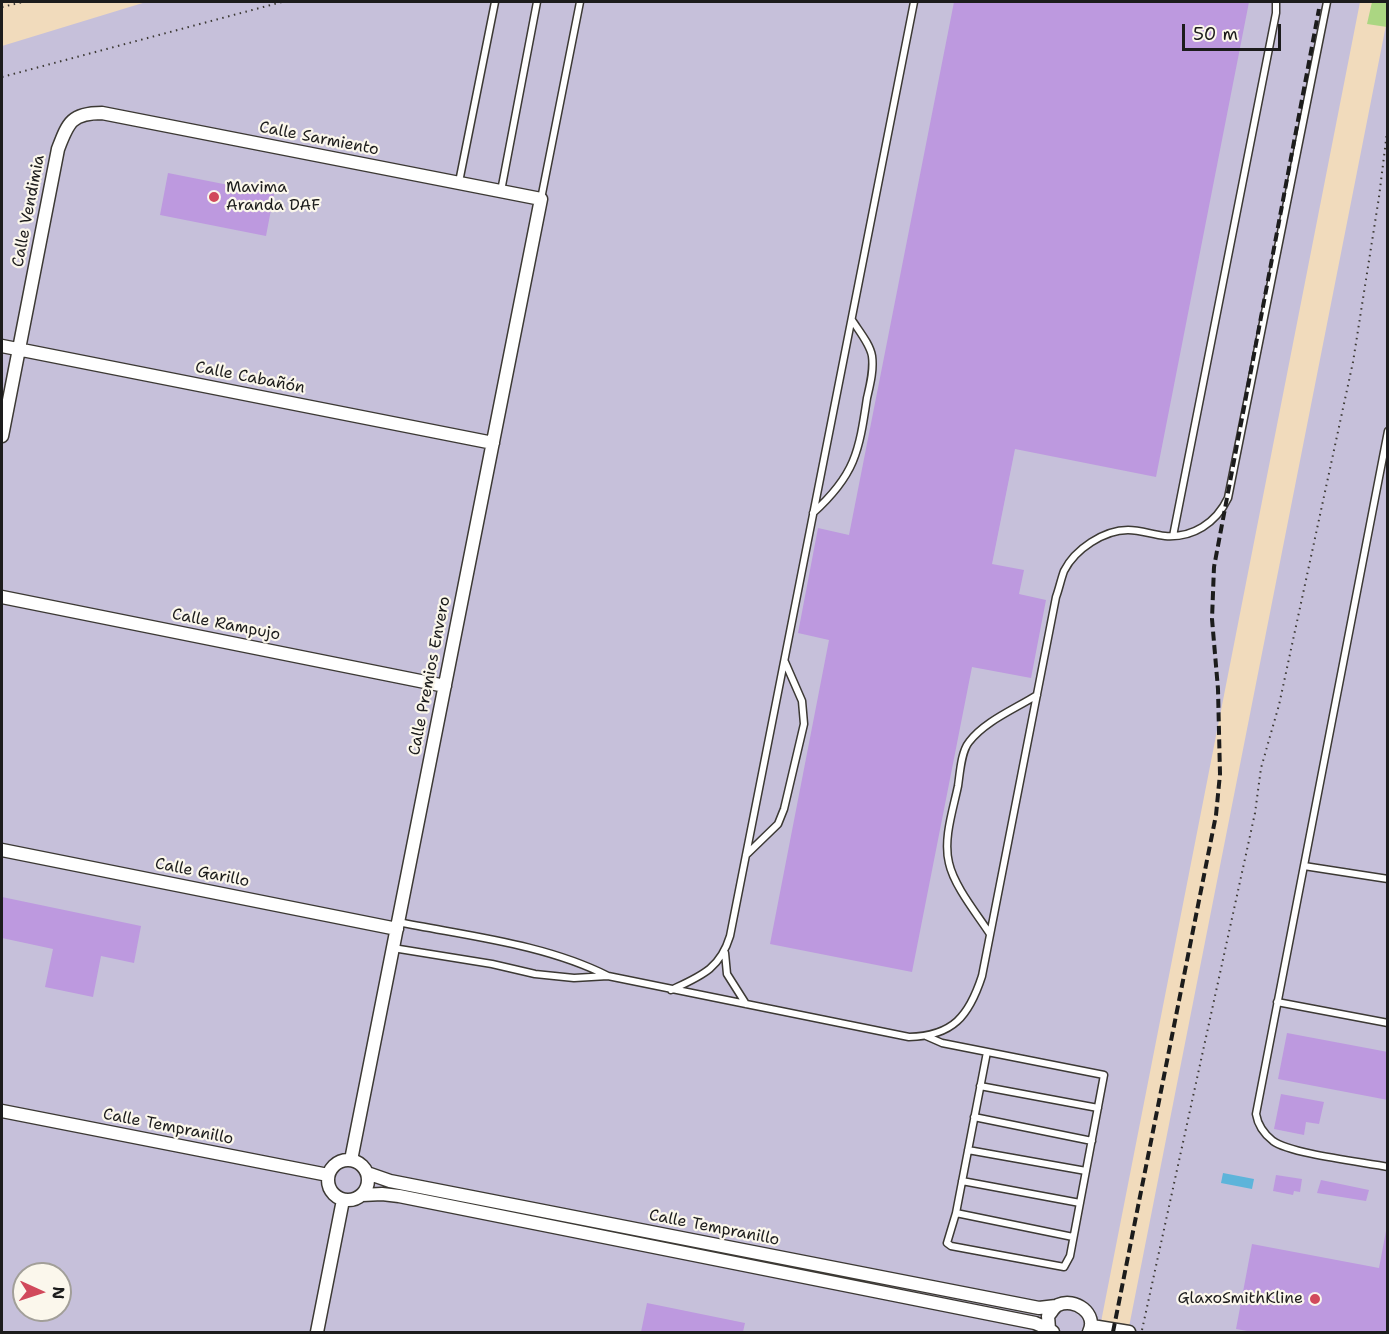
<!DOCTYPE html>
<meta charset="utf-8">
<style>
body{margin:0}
#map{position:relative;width:1389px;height:1334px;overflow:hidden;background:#f1dbbc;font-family:"Shantell Sans",sans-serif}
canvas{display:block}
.frame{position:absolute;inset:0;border:3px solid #1c1c1c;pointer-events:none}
.north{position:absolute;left:12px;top:1262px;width:60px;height:60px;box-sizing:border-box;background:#fbf7ec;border:2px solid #a29f99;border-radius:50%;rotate:93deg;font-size:16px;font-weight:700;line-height:24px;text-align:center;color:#1c1c1c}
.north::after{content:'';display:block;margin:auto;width:21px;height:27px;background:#d1495b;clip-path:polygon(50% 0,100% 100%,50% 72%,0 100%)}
.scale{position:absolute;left:1182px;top:24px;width:99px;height:27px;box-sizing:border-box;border:3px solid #1c1c1c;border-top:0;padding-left:8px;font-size:18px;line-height:21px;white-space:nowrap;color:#1c1c1c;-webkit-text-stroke:4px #fbf7ec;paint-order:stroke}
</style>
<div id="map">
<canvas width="1389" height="1334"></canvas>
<div class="frame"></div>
<div class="north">N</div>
<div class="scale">50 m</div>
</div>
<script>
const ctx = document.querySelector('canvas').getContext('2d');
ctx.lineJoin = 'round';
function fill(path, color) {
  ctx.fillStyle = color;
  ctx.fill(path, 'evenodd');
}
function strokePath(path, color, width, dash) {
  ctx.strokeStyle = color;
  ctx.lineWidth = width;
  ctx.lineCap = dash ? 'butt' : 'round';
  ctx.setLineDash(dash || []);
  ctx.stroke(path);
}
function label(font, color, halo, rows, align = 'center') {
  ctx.font = font + ' "Shantell Sans",sans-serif';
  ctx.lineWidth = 4.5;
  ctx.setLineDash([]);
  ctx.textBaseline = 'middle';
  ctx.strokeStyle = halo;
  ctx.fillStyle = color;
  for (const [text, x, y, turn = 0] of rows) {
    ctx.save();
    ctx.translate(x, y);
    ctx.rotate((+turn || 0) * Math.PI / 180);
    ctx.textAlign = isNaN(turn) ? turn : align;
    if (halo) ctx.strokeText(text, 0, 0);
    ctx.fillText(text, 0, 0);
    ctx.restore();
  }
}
fill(new Path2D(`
 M146,2H1360L1099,1332H2V46ZM24,1274H60V1310H24Z
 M1387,20V1332H1128Z`), '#c6c0da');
fill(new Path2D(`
 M1372,2H1387V27L1367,24Z`), '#abd682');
fill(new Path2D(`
 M1223,1173L1254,1179L1252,1189L1221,1183Z`), '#5db4da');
fill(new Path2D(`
 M954,2H1249L1156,477L1015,449L992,564L1024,570L1019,594L1046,600L1031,678L972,667L912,972L770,944L829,640L798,633L818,528L849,535Z
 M168,173L274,194L266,236L160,215Z
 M2,897L141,926L134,963L101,956L93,997L45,987L53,949L2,938Z
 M1287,1033L1388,1052V1100L1278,1079Z
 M1281,1094L1324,1102L1319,1124L1306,1122L1304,1135L1274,1129Z
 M1276,1175L1302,1179L1300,1192L1294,1191L1293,1195L1273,1191Z
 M1321,1180L1369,1190L1366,1201L1317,1193Z
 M1386,1231L1388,1332H1253L1236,1329L1252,1244L1379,1268Z
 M647,1303L745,1323L743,1332H641Z`), '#bd99df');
const lane = new Path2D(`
 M459,182L495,2
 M501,191L537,2
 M541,199L580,2
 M1388,431L1256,1114C1258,1126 1264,1134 1273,1141C1291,1154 1363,1162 1388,1167
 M813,513C855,475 859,452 867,398C870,385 874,370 872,356C870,344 859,331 852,320
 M1173,536L1276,13V2
 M746,855L778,824L784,809L804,724L802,701L785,662
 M1304,866L1388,879
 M398,922C467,936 545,944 608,976
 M990,934C977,914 954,886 949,863C943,839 953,810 958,786C960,773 961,752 969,742C985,721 1015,709 1037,695
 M393,948L492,964L535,974L574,978L608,976L909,1037C953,1036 969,1016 982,976L1056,597C1059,589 1061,579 1064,571C1075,549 1104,530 1128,530C1141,530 1153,535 1165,536C1193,538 1216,523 1228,498L1327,2
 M725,953L727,974L746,1004
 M671,990C701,976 720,969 730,936L914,2
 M1277,1002L1388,1023
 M926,1036L942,1043L1104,1075L1070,1256L1064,1267L951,1246L947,1243L956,1213L987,1052
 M980,1086L1098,1108
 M974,1117L1092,1141
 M968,1150L1086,1171
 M962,1181L1080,1203
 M956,1213L1073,1237`);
const street = new Path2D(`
 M2,346L493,443
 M2,436L58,149C68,123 71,113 102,113L541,199L351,1160
 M2,597L445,686
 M2,850L397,929
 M2,1111L328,1175
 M328 1180a20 20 0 1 1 40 0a20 20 0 1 1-40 0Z
 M367,1173L390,1181L1039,1308L1056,1306
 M362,1195L382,1194L399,1196L1035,1323L1049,1329
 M1092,1326L1129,1332
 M317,1332L343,1200
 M1053,1332L1049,1329L1048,1316C1051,1313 1054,1307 1058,1305C1075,1297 1098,1314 1089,1332`);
strokePath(lane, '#3c3934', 9);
strokePath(street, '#3c3934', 15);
strokePath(new Path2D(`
 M2,7L23,2
 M2,77L282,2
 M1142,1330L1255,813L1261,768L1279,705L1353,362L1379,197L1388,124`), '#3c3934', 2, [1.5, 4.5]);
strokePath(lane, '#fff', 6);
strokePath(street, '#fff', 12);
strokePath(new Path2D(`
 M1113,1332L1216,815L1220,774L1218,689L1212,619L1214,567L1319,9`), '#1c1c1c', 4, [9, 4.5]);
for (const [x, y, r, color] of [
 [214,197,6,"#d1495b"],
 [1315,1299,6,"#d1495b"]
]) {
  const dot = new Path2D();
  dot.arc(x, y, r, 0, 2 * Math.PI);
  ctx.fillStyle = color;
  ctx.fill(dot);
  strokePath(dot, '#fbf7ec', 2);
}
label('16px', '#1c1c1c', '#fbf7ec', [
 ["Calle Sarmiento",319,139,11],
 ["Calle Vendimia",29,211,-79],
 ["Calle Cabañón",250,378,11],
 ["Calle Rampujo",226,625,11],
 ["Calle Premios Envero",430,676,-79],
 ["Calle Garillo",202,873,11],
 ["Calle Tempranillo",168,1127,11],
 ["Calle Tempranillo",714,1228,11]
]);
label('16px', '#1c1c1c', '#fbf7ec', [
 ["Mavima",226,188],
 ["Aranda DAF",226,206],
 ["GlaxoSmithKline",1303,1299,"right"]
], 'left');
</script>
